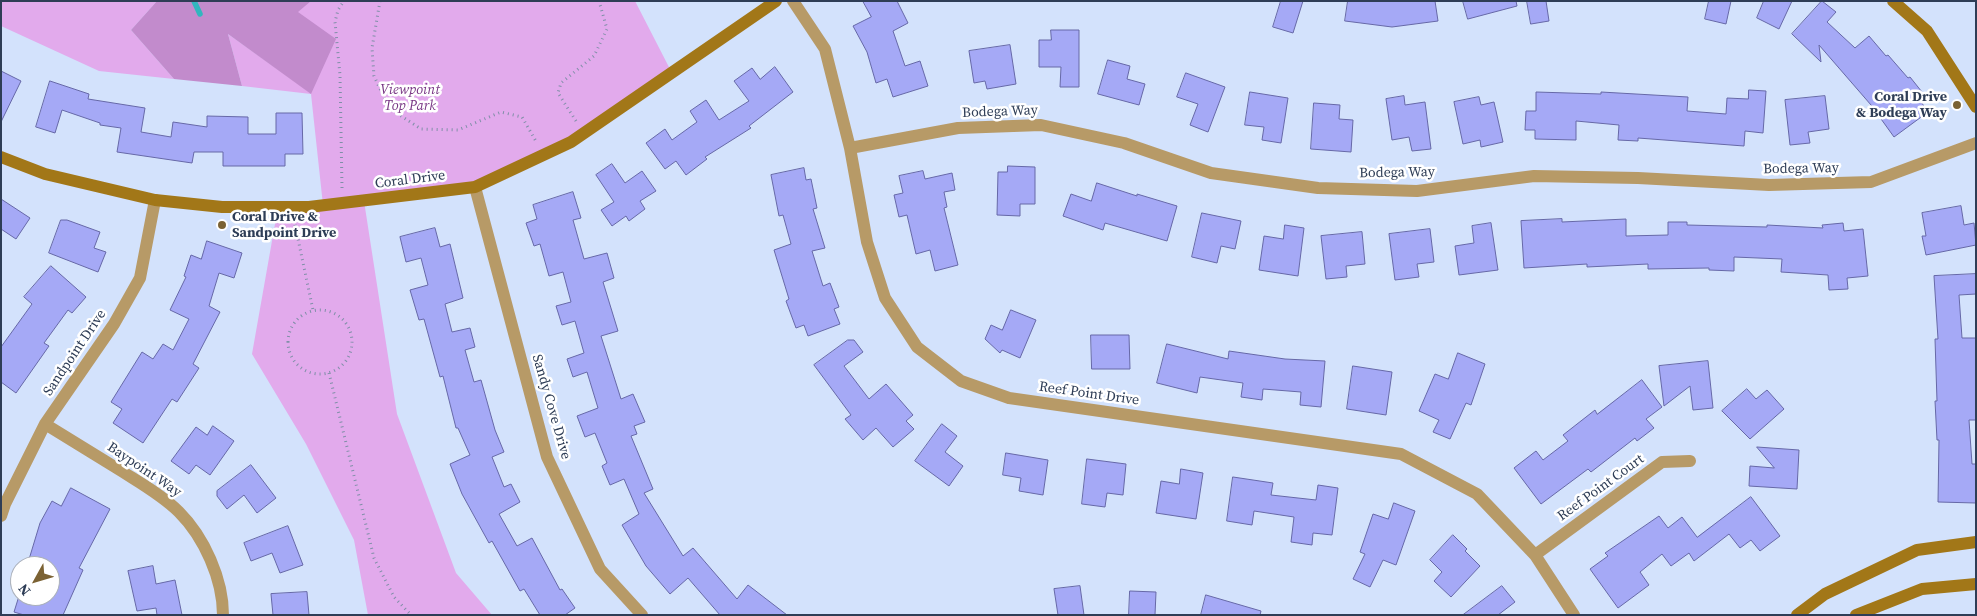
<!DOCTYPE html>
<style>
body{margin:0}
#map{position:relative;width:1977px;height:616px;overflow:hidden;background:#d3e2fc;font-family:"Source Serif 4",serif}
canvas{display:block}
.frame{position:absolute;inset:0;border:2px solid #2e3d56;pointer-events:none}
.north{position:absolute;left:10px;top:556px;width:50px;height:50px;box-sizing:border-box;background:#fff;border:1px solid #abb1bb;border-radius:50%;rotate:231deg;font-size:14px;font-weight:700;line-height:20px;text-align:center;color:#2e3d56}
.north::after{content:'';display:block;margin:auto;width:18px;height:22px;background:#7b6233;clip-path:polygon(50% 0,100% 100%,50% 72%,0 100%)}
</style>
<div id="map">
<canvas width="1977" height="616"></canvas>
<div class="frame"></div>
<div class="north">N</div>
</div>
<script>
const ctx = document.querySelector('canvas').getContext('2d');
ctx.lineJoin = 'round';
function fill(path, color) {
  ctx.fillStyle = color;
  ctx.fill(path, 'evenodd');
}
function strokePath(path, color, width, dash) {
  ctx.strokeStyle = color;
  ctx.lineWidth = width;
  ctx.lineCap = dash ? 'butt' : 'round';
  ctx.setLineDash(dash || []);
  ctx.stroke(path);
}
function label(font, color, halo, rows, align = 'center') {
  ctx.font = font + ' "Source Serif 4",serif';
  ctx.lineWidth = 5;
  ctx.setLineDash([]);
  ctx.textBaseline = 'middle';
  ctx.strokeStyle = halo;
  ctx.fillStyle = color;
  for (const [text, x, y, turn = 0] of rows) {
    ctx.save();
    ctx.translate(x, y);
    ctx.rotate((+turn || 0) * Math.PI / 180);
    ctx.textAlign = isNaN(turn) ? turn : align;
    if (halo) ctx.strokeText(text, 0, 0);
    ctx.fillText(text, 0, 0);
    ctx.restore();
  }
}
fill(new Path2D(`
 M1,1H157L131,30L174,79L99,71L1,26Z
 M296,1H635L672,73L571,142L475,187L364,201L397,414L456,573L492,615H368L354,540L306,444L252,354L278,207L323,205L311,94L242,86L228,34L311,93Z`), '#e2aaec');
fill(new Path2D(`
 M157,1H311L298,12L336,39L311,94L228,34L242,86L174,79L131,30Z`), '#c28bcc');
strokePath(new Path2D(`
 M194,1L200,14`), '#31b6be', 5.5);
const building = new Path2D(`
 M863,1H897L908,23L893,31L905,66L920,61L928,86L893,97L887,79L876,83L867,52L853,26L871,17Z
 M1281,1H1303L1293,33L1273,27Z
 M1348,1H1435L1438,21L1392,27L1345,21Z
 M1463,1H1516L1517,6L1468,19Z
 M1527,1H1546L1549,21L1531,24Z
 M1709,1H1731L1726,24L1705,19Z
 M1764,1H1792L1779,29L1757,18Z
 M1822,1L1836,12L1827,22L1855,48L1869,36L1886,56L1888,55L1908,78L1910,77L1922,92L1917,96L1928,112L1894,137L1871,105L1819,45L1821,62L1792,34Z
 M1051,30H1079V87H1060L1061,67H1039V40H1051Z
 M1010,45L1016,84L987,89L985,81L974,83L969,51Z
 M1108,60L1130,66L1127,79L1145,84L1139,105L1098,94Z
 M775,67L793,92L749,126L751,128L705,157L707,159L686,175L676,161L665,169L646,143L665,129L672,140L697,122L690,111L706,100L719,120L749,101L734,81L752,68L760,79Z
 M1,71L21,81L1,122Z
 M1186,73L1225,87L1208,132L1190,125L1198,104L1177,97Z
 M50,81L89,94L88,99L145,108L141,132L171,137L173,122L207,127V116L248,117V134H276V113H302L303,154H285V166H223V152H194L192,163L117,152L121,128L100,125V123L62,110L55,133L36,127Z
 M1749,90L1766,91L1763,133L1745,131L1744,146L1638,138V141L1618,140L1619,125L1576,121V140L1535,139V130H1525L1526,111H1536V92L1601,94V92L1688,97L1687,111L1726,114L1727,98L1748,99Z
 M1250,92L1288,98L1281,143L1262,140L1264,127L1245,125Z
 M1404,96L1405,105L1425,102L1431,149L1412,151L1409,137L1392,140L1386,99Z
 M1825,96L1829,129L1808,132L1810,143L1790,145L1785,100Z
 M1479,97L1481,105L1494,102L1503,142L1481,147L1480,140L1463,144L1454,102Z
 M1314,103L1340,105L1339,119L1353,120L1351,152L1311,149Z
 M612,164L625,183L642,171L656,191L640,201L645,209L629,221L626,216L612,226L601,210L614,202L596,175Z
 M1008,166L1035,167V204H1020V216L997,215L998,172H1007Z
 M804,168L806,180L811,179L817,208L813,209L825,248L812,251L823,286L830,283L839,307L834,309L840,324L808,336L804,325L796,328L786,301L789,299L774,250L791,244L783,215L779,216L771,175Z
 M923,171L925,179L952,173L955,190L944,192L947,207L944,208L958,265L935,271L930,250L916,254L907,215L899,217L894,195L903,193L899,176Z
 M1097,183L1137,196V194L1177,206L1167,241L1105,223L1103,230L1063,216L1071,194L1091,201Z
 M573,192L581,218L573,220L584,259L607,253L614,278L603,282L618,331L601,336L621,399L633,394L645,422L634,426L637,434L631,436L653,489L644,493L683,556L693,548L737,599L748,585L787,615H720L688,578L670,594L646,566L622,525L639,514L624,479L610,485L602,466L607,463L595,433L585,437L577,416L598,408L587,372L573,377L567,359L584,353L575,321L562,325L556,306L571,302L563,272L549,276L540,244L534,246L526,223L537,219L533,205Z
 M1,199L30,218L16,239L1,229Z
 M1961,206L1964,225L1974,223L1976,245L1926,255L1922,236H1926L1922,213Z
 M1202,213L1241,221L1235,249L1221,246L1217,263L1192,257Z
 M1562,219V222L1626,219V236L1668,235V222H1687V225L1767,227V225L1823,228L1822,225L1843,223L1844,231L1863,229L1868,276L1847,278L1848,289L1829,290L1828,275L1781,272L1782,259L1734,257V271L1709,270V268L1648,269V264L1587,267V264L1524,268L1521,221Z
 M61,220H67L100,232L94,248L106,252L98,272L49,253Z
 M1491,223L1498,270L1459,275L1455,246L1474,243L1472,226Z
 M1285,225L1304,228L1298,276L1259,270L1264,236L1283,239Z
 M435,228L440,247L450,244L463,298L445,304L452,332L470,328L475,347L465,350L474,382L481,380L495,430L504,452L492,457L504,487L511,484L520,502L499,514L517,546L532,538L560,590L562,589L575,608L565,615H540L524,589L520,591L492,541L489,543L462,494L450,464L470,455L458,428H456L443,376L440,377L424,319L419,320L410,290L428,285L421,258L406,262L400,237Z
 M1430,229L1434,262L1417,264L1419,277L1395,280L1389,234Z
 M1362,232L1365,264L1346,266L1347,277L1326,279L1321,236Z
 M207,241L242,253L234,278L219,273L209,306L220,312L193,364L199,368L177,402L172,399L143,443L113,423L122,409L111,402L142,352L153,359L163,344L173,350L189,319L170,310L186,277L184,276L191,255L201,259Z
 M51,266L86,297L72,313L68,310L44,343L49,346L16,393L1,382V347L32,304L24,297Z
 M1976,274V294L1959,295L1962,338H1976V420H1969L1972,464H1976V503L1938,502L1939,440H1937L1935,401H1937L1935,339H1938L1934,276Z
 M1011,310L1036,320L1020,358L1002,350L1000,353L985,339L991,325L1002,330Z
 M1091,335H1129L1130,369H1092Z
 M848,340H854L863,352L844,366L869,399L886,384L913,415L906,421L914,429L893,447L876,428L863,440L845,419L851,415L814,365Z
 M1167,344L1228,359L1229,351L1285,359L1325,361L1321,407L1300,405L1301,392L1263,389L1262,400L1241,397L1243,383L1200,377L1197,393L1157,383Z
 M1458,353L1485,364L1471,405L1466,403L1450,439L1433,432L1439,420L1419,411L1435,374L1448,379Z
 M1708,361L1713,408L1693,410L1690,386L1664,406L1659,366Z
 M1353,366L1392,372L1386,415L1347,409Z
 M1642,380L1662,407L1646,419L1654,428L1637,441L1635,438L1591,472L1588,469L1541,504L1514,468L1536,451L1543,460L1568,441L1563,435L1595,410L1597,414Z
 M1747,389L1756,399L1767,390L1784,409L1750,439L1722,411Z
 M942,424L957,436L945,452L963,466L949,486L915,461Z
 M213,426L234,441L210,475L196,465L189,474L171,461L196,427L207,435Z
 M1757,447L1799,450L1797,489L1749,486L1750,466L1774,468Z
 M1006,453L1048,460L1043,495L1019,491L1021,478L1003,475Z
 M1087,459L1126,464L1123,495L1107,493L1105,507L1082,504Z
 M251,465L276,498L257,513L244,495L227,509L217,496V491Z
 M1181,469L1203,473L1196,519L1156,513L1161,481L1179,484Z
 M1233,477L1273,483L1271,495L1316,500L1318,485L1338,488L1332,535L1313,533L1312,545L1291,542L1294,517L1254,511L1252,525L1227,521Z
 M71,488L110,509L79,568L83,570L63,615H24L14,612L19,596H50V566H27L40,523L52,501L61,506Z
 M1751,497L1780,536L1760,551L1751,540L1740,548L1729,534L1694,561L1689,553L1671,566L1662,554L1640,572L1649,585L1618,608L1590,569L1608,556L1605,553L1659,516L1668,528L1682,517L1697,537Z
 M1394,503L1415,511L1396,565L1383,560L1370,587L1353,579L1365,554L1360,552L1373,514L1388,519Z
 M288,526L303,565L280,573L272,553L251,561L244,543Z
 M1453,535L1467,549L1465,551L1480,566L1451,597L1434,581L1442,572L1430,560Z
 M153,566L156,584L175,580L182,615H157L156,608L137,611L128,571Z
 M1080,586L1084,615H1058L1054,589Z
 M1502,586L1515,602L1498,615H1463Z
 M1130,591L1156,592L1155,615H1129Z
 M307,592L309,615H273L271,594Z
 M1206,595L1261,611L1260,615H1201Z`);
fill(building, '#a5a9f6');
strokePath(building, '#6668a7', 1);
strokePath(new Path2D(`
 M380,1L372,48L374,76L389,108L421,129L458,130L501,112L522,117L537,143
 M576,121L558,93L561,83L594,56L607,29L599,1
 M342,188L340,75L335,22L338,10L344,1
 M294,220L313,310
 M288 342a32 32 0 1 1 64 0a32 32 0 1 1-64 0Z
 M329,373L374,558L394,597L411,615`), '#808fa8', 3, [1, 4]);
strokePath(new Path2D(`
 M793,1L825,49L850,148L867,242L885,298L917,347L961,381L1009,398L1401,454L1477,494L1535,555L1574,615
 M850,148L958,128L1041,125L1124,143L1211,173L1318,188L1417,191L1534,176L1638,178L1769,185L1871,182L1976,143
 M475,187L547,457L600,569L642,615
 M45,424C71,440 97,456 123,472C142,484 163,496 179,512C204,537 223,579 223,615
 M1,516L5,504L45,424L114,324L140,278L155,200
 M1535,555L1662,462L1690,461`), '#b79a67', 12);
strokePath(new Path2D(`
 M1893,1L1927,31L1976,107
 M1,157L45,174L155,200L222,207H309L475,187L571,142L776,1
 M1797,615L1825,594L1917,550L1976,542
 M1856,615L1922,589L1976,584`), '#a27718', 12);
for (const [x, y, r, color] of [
 [1957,105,5,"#7b6233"],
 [222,225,5,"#7b6233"]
]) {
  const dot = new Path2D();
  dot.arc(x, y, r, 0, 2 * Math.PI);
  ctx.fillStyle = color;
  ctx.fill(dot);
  strokePath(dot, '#fff', 2);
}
label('italic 14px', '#783684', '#fff', [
 ["Viewpoint",410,90],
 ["Top Park",410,106]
]);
label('bold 14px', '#2e3d56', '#fff', [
 ["Coral Drive",1947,97],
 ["& Bodega Way",1947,113],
 ["Coral Drive &",232,217,"left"],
 ["Sandpoint Drive",232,233,"left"]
], 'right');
label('14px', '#2e3d56', '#fff', [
 ["Bodega Way",1000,112,-2],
 ["Bodega Way",1801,169,-1],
 ["Bodega Way",1397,173,-1],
 ["Coral Drive",410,180,-7],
 ["Sandpoint Drive",75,353,-56],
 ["Reef Point Drive",1089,394,8],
 ["Sandy Cove Drive",551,407,74],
 ["Baypoint Way",144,470,34],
 ["Reef Point Court",1601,488,-36]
]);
</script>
